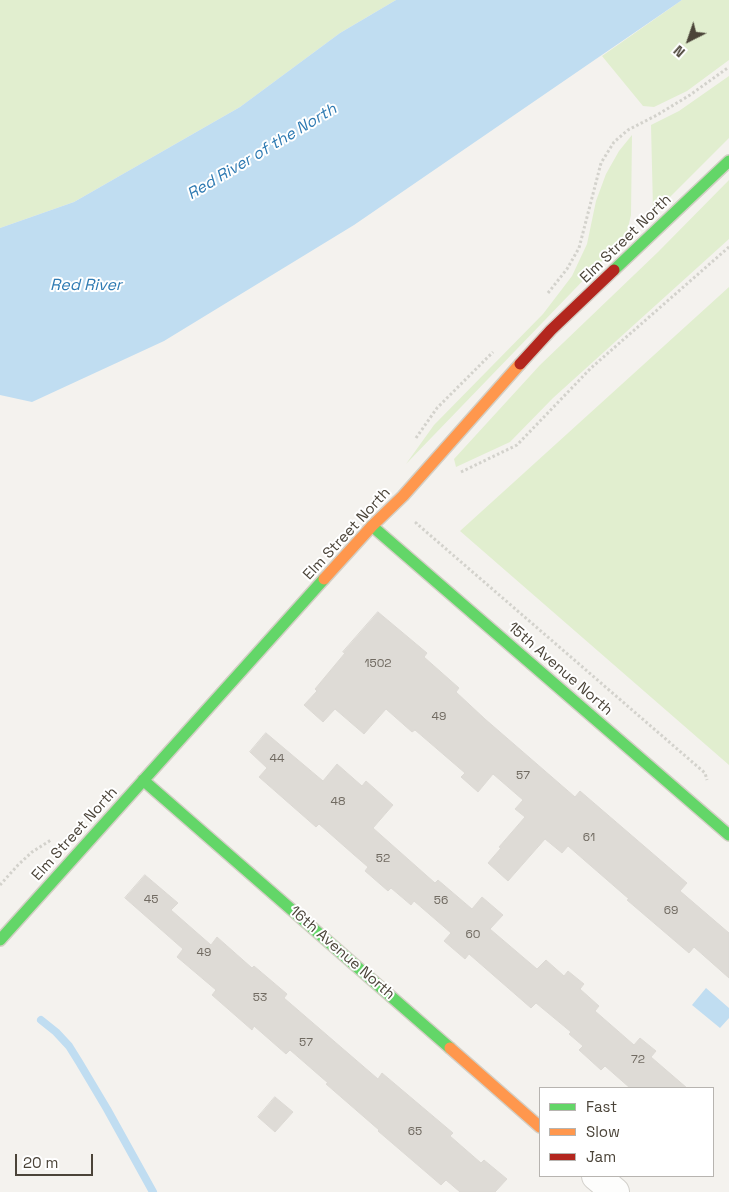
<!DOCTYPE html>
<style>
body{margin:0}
#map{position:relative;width:729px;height:1192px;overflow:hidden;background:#f4f2ee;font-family:"Space Grotesk",sans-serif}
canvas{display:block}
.legend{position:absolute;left:539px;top:1087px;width:175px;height:90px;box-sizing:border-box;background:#fff;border:1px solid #b7b4b0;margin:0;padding:6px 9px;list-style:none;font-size:15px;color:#4b4439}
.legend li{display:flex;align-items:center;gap:10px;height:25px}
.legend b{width:25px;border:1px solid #b7b4b0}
.north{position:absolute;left:664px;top:15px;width:50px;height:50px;-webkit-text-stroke:4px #fff;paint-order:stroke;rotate:221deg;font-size:14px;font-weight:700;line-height:20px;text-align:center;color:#4b4439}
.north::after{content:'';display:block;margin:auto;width:18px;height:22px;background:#4b4439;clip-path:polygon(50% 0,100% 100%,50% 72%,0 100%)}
.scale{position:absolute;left:15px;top:1154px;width:78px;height:22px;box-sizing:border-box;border:2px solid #4b4439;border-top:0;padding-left:6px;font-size:15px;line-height:18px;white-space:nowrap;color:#4b4439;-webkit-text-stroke:4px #fff;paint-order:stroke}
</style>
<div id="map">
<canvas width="729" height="1192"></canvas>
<ul class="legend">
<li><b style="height:6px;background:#63d668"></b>Fast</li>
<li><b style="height:6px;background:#ff974d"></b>Slow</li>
<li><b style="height:6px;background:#b3261e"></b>Jam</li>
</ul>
<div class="north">N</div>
<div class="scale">20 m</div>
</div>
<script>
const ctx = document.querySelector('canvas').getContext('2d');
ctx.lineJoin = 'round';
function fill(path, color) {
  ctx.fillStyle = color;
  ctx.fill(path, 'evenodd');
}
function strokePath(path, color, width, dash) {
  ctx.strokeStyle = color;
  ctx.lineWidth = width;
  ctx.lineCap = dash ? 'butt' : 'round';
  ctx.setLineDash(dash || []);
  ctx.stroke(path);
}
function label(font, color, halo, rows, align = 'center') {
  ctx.font = font + ' "Space Grotesk",sans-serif';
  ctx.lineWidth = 4;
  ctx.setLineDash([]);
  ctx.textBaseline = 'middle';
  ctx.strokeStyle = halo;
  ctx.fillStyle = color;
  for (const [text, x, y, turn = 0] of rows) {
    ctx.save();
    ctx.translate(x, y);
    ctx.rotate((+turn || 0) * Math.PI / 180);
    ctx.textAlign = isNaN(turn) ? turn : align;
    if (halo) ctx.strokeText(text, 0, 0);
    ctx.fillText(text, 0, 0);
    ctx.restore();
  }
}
fill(new Path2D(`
 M0,0H396L340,33L240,107L74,202L0,228Z
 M682,0H729V60L687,91L654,107L643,106L602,56Z
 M729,76V138L658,209H653L651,125L679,111Z
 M632,135L631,215L626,236L406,464L434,425L543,314L572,276L587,244L596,201L606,174L619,151Z
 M729,180V239L553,398L510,442L456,467L454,459L540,365L658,252Z
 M729,287V765L460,531Z`), '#e1eecf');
fill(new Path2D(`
 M396,0H682L354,225L164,341L32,402L0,395V228L74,202L240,107L340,33Z
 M706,988L729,1008V1018L720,1028L692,1005Z`), '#c0ddf1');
strokePath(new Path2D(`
 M41,1020L56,1032L69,1046L79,1062L107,1109L153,1192`), '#c0ddf1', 8);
const building = new Path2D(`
 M378,612L427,653L424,657L459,688L456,692L485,719L575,797L580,791L687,883L680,891L729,933V978L694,947L689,953L627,900L629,899L568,846L562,853L545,839L508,881L488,863L501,848L499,847L525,817L515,809L523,800L493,774L478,792L461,777L465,773L415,730L412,732L386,709L364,734L335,709L323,722L304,705L317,691L315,689L345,653L343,652Z
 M266,733L323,781L337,764L362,786L366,781L393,805L373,828L435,883L438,880L472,909L482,897L503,915L490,929L537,969L546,960L564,976L568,971L584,984L580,989L599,1006L595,1011L634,1045L640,1038L656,1051L651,1057L687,1088H630L605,1066L601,1070L579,1050L583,1046L569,1034L571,1032L536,1003L531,1008L469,954L465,959L444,941L451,933L414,901L411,905L391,888L388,891L365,871L368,867L353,854L319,824L316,827L259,777L267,768L250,752Z
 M145,875L178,903L171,910L211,945L217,937L252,968L254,966L287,994L284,998L378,1079L382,1073L453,1133L450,1136L481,1163L484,1160L507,1179L495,1192H460L446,1180L441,1185L378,1131L379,1130L326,1084L328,1083L290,1050L286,1054L254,1026L252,1030L212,995L216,990L177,957L183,949L125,898Z
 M275,1097L293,1112L275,1132L258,1117Z`);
fill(building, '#dedbd6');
strokePath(building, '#dcd9d4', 1);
const street = new Path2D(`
 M596,1176L615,1192`);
const fast = new Path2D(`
 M614,270L729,161
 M372,526L729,835
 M143,780L450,1048
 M0,940L324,579`);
const slow = new Path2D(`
 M324,579L372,526L403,496L520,364
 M450,1048L540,1127`);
const jam = new Path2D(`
 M520,364L551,330L614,270`);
strokePath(street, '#d2d0cb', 30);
strokePath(fast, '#d3cfc5', 14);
strokePath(slow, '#d3cfc5', 14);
strokePath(jam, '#d3cfc5', 14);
strokePath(new Path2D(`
 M548,293L567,269L579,248L601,163L614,142L628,130L657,115L690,95L729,67
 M416,438L437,408L493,352
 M461,472L517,445L591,368L729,247
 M417,522L416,523L705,773L707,780
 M0,885L18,865L32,852L51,840`), '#d3d2cc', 3, [2.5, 2.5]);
strokePath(street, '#fdfdfc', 28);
strokePath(fast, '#63d668', 11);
strokePath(slow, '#ff974d', 11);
strokePath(jam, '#b3261e', 11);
label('12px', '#706a61', null, [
 ["1502",378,664],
 ["49",439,717],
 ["44",277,759],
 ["57",523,776],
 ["48",338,802],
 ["61",589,838],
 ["52",383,859],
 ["45",151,900],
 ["56",441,901],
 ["69",671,911],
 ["60",473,935],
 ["49",204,953],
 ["53",260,998],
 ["57",306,1043],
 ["72",638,1060],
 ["65",415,1132]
]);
label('15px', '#4b4439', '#fff', [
 ["Elm Street North",626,239,-44],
 ["Elm Street North",347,534,-47],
 ["15th Avenue North",560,669,41],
 ["Elm Street North",75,834,-48],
 ["16th Avenue North",342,953,41]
]);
label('italic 16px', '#2e7ab2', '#fff', [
 ["Red River of the North",262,152,-31],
 ["Red River",86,286]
]);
</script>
